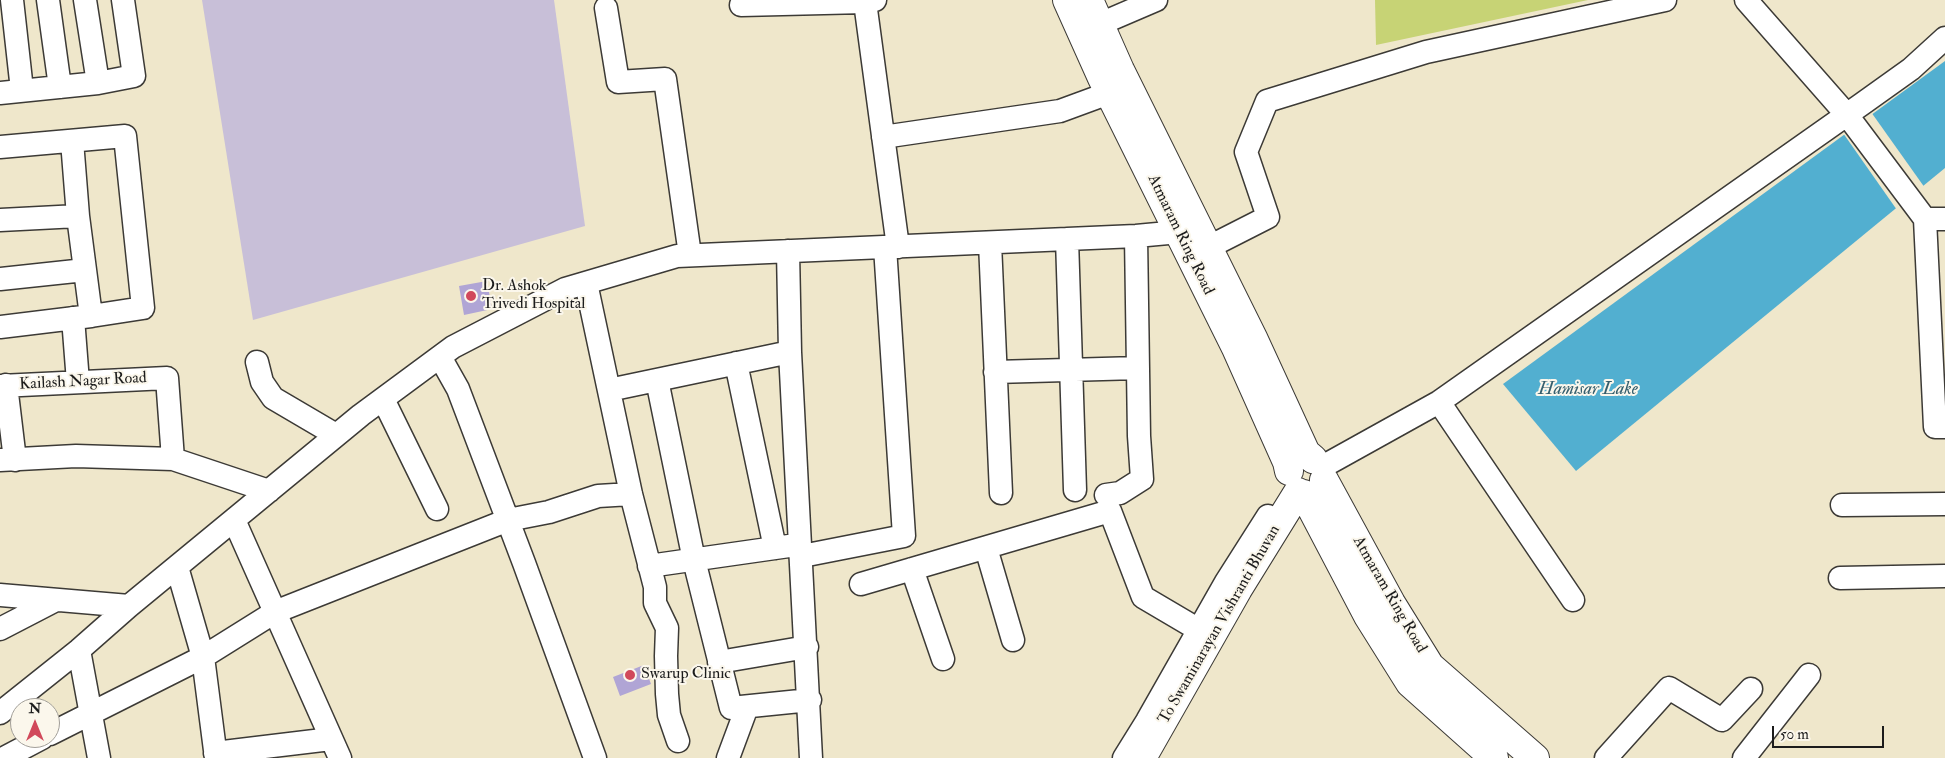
<!DOCTYPE html>
<style>
body{margin:0}
#map{position:relative;width:1945px;height:758px;overflow:hidden;background:#efe7cb;font-family:"IM FELL Double Pica",serif}
canvas{display:block}
.north{position:absolute;left:10px;top:698px;width:50px;height:50px;box-sizing:border-box;background:#fbf7ec;border:1px solid #a29f99;border-radius:50%;rotate:0deg;font-size:14px;font-weight:700;line-height:20px;text-align:center;color:#1c1c1c}
.north::after{content:'';display:block;margin:auto;width:18px;height:22px;background:#d1495b;clip-path:polygon(50% 0,100% 100%,50% 72%,0 100%)}
.scale{position:absolute;left:1772px;top:726px;width:112px;height:22px;box-sizing:border-box;border:2px solid #1c1c1c;border-top:0;padding-left:6px;font-size:15px;line-height:18px;white-space:nowrap;color:#1c1c1c;-webkit-text-stroke:4px #fbf7ec;paint-order:stroke}
</style>
<div id="map">
<canvas width="1945" height="758"></canvas>
<div class="north">N</div>
<div class="scale">50 m</div>
</div>
<script>
const ctx = document.querySelector('canvas').getContext('2d');
ctx.lineJoin = 'round';
function fill(path, color) {
  ctx.fillStyle = color;
  ctx.fill(path, 'evenodd');
}
function strokePath(path, color, width, dash) {
  ctx.strokeStyle = color;
  ctx.lineWidth = width;
  ctx.lineCap = dash ? 'butt' : 'round';
  ctx.setLineDash(dash || []);
  ctx.stroke(path);
}
function label(font, color, halo, rows, align = 'center') {
  ctx.font = font + ' "IM FELL Double Pica",serif';
  ctx.lineWidth = 4;
  ctx.setLineDash([]);
  ctx.textBaseline = 'middle';
  ctx.strokeStyle = halo;
  ctx.fillStyle = color;
  for (const [text, x, y, turn = 0] of rows) {
    ctx.save();
    ctx.translate(x, y);
    ctx.rotate((+turn || 0) * Math.PI / 180);
    ctx.textAlign = isNaN(turn) ? turn : align;
    if (halo) ctx.strokeText(text, 0, 0);
    ctx.fillText(text, 0, 0);
    ctx.restore();
  }
}
fill(new Path2D(`
 M202,0H554L585,226L253,320Z`), '#c8bfd8');
fill(new Path2D(`
 M1375,0H1588L1376,45Z`), '#c7d375');
fill(new Path2D(`
 M1945,61V168L1576,471L1503,384Z`), '#52afd0');
fill(new Path2D(`
 M1871,112L1925,188L1897,210L1843,133Z`), '#efe7cb');
fill(new Path2D(`
 M487,281L492,309L464,315L459,286Z
 M644,665L651,684L620,696L613,677Z`), '#b0a5d5');
const minor = new Path2D(`
 M12,0L22,90
 M48,0L60,87
 M85,0L98,83
 M1746,0L1847,115L1925,219L1935,427H1945
 M865,2L898,247
 M741,5L865,2L875,0
 M606,8L618,82L665,79L690,255
 M1100,24L1156,0
 M0,93L98,83L134,76L123,0
 M883,137L1060,111L1109,93
 M72,141L78,216L91,316
 M0,147L125,136L143,308L91,316L0,327
 M1925,219H1945
 M0,220L78,216
 M1067,239L1075,490
 M990,243L1001,493
 M1209,247L1268,217L1246,152L1267,101L1426,52L1665,0
 M788,251L790,352L811,758
 M0,279L85,270
 M586,283L631,494L655,587V603L667,628L666,656L667,694L669,715L678,741
 M73,318L78,382
 M440,357L458,389L524,563L595,758
 M257,362L262,382L273,398L336,435
 M736,363L775,548
 M995,372L1138,368
 M657,380L694,560L731,708L810,700
 M6,385L15,460
 M0,386L167,378L173,459
 M609,390L790,352
 M383,399L437,509
 M1439,402L1573,600
 M0,460L76,456L173,459L269,491
 M1322,467L1439,402L1862,104L1911,69L1945,38
 M1106,495L1120,493L1142,479L1139,436L1136,236
 M1842,505L1945,504
 M234,520L340,758
 M986,548L1013,640
 M802,556L904,536L885,247
 M649,566L789,546
 M177,567L203,657L216,758
 M912,569L943,659
 M1840,578L1945,576
 M861,584L1110,511L1143,597L1199,630
 M0,595L129,606
 M0,629L56,600
 M79,650L99,758
 M719,662L807,647
 M0,713L79,650L129,606L361,415L453,347L565,289L677,256L1136,236L1179,232
 M50,734L203,657L275,612L508,520L549,512L598,496L631,494
 M215,753L331,739
 M4,758L42,738
 M728,758L747,707
 M1124,758L1147,721L1226,582L1268,516
 M1606,758L1669,688L1722,720L1751,689
 M1744,758L1809,675`);
const major = new Path2D(`
 M1067,0L1102,78L1236,348L1287,462L1289,471
 M1089,0L1120,70L1254,340L1306,453L1313,459
 M1324,480L1391,603L1430,666L1535,758
 M1304,494L1368,616L1410,683L1494,758
 M1142,758L1238,589L1298,492`);
strokePath(minor, '#3c3a36', 25);
strokePath(major, '#3c3a36', 30);
strokePath(minor, '#fff', 22);
strokePath(major, '#fff', 28);
for (const [x, y, r, color] of [
 [471,296,6,"#d1495b"],
 [630,675,6,"#d1495b"]
]) {
  const dot = new Path2D();
  dot.arc(x, y, r, 0, 2 * Math.PI);
  ctx.fillStyle = color;
  ctx.fill(dot);
  strokePath(dot, '#fbf7ec', 2);
}
label('16px', '#1c1c1c', '#fbf7ec', [
 ["Atmaram Ring Road",1180,235,64],
 ["Kailash Nagar Road",83,382,-3],
 ["Atmaram Ring Road",1389,595,60],
 ["To Swaminarayan Vishranti Bhuvan",1220,625,-60]
]);
label('16px', '#1c1c1c', '#fbf7ec', [
 ["Dr. Ashok",482,287],
 ["Trivedi Hospital",482,305],
 ["Swarup Clinic",641,675]
], 'left');
label('italic 18px', '#345e6d', '#fbf7ec', [
 ["Hamisar Lake",1588,390]
]);
</script>
